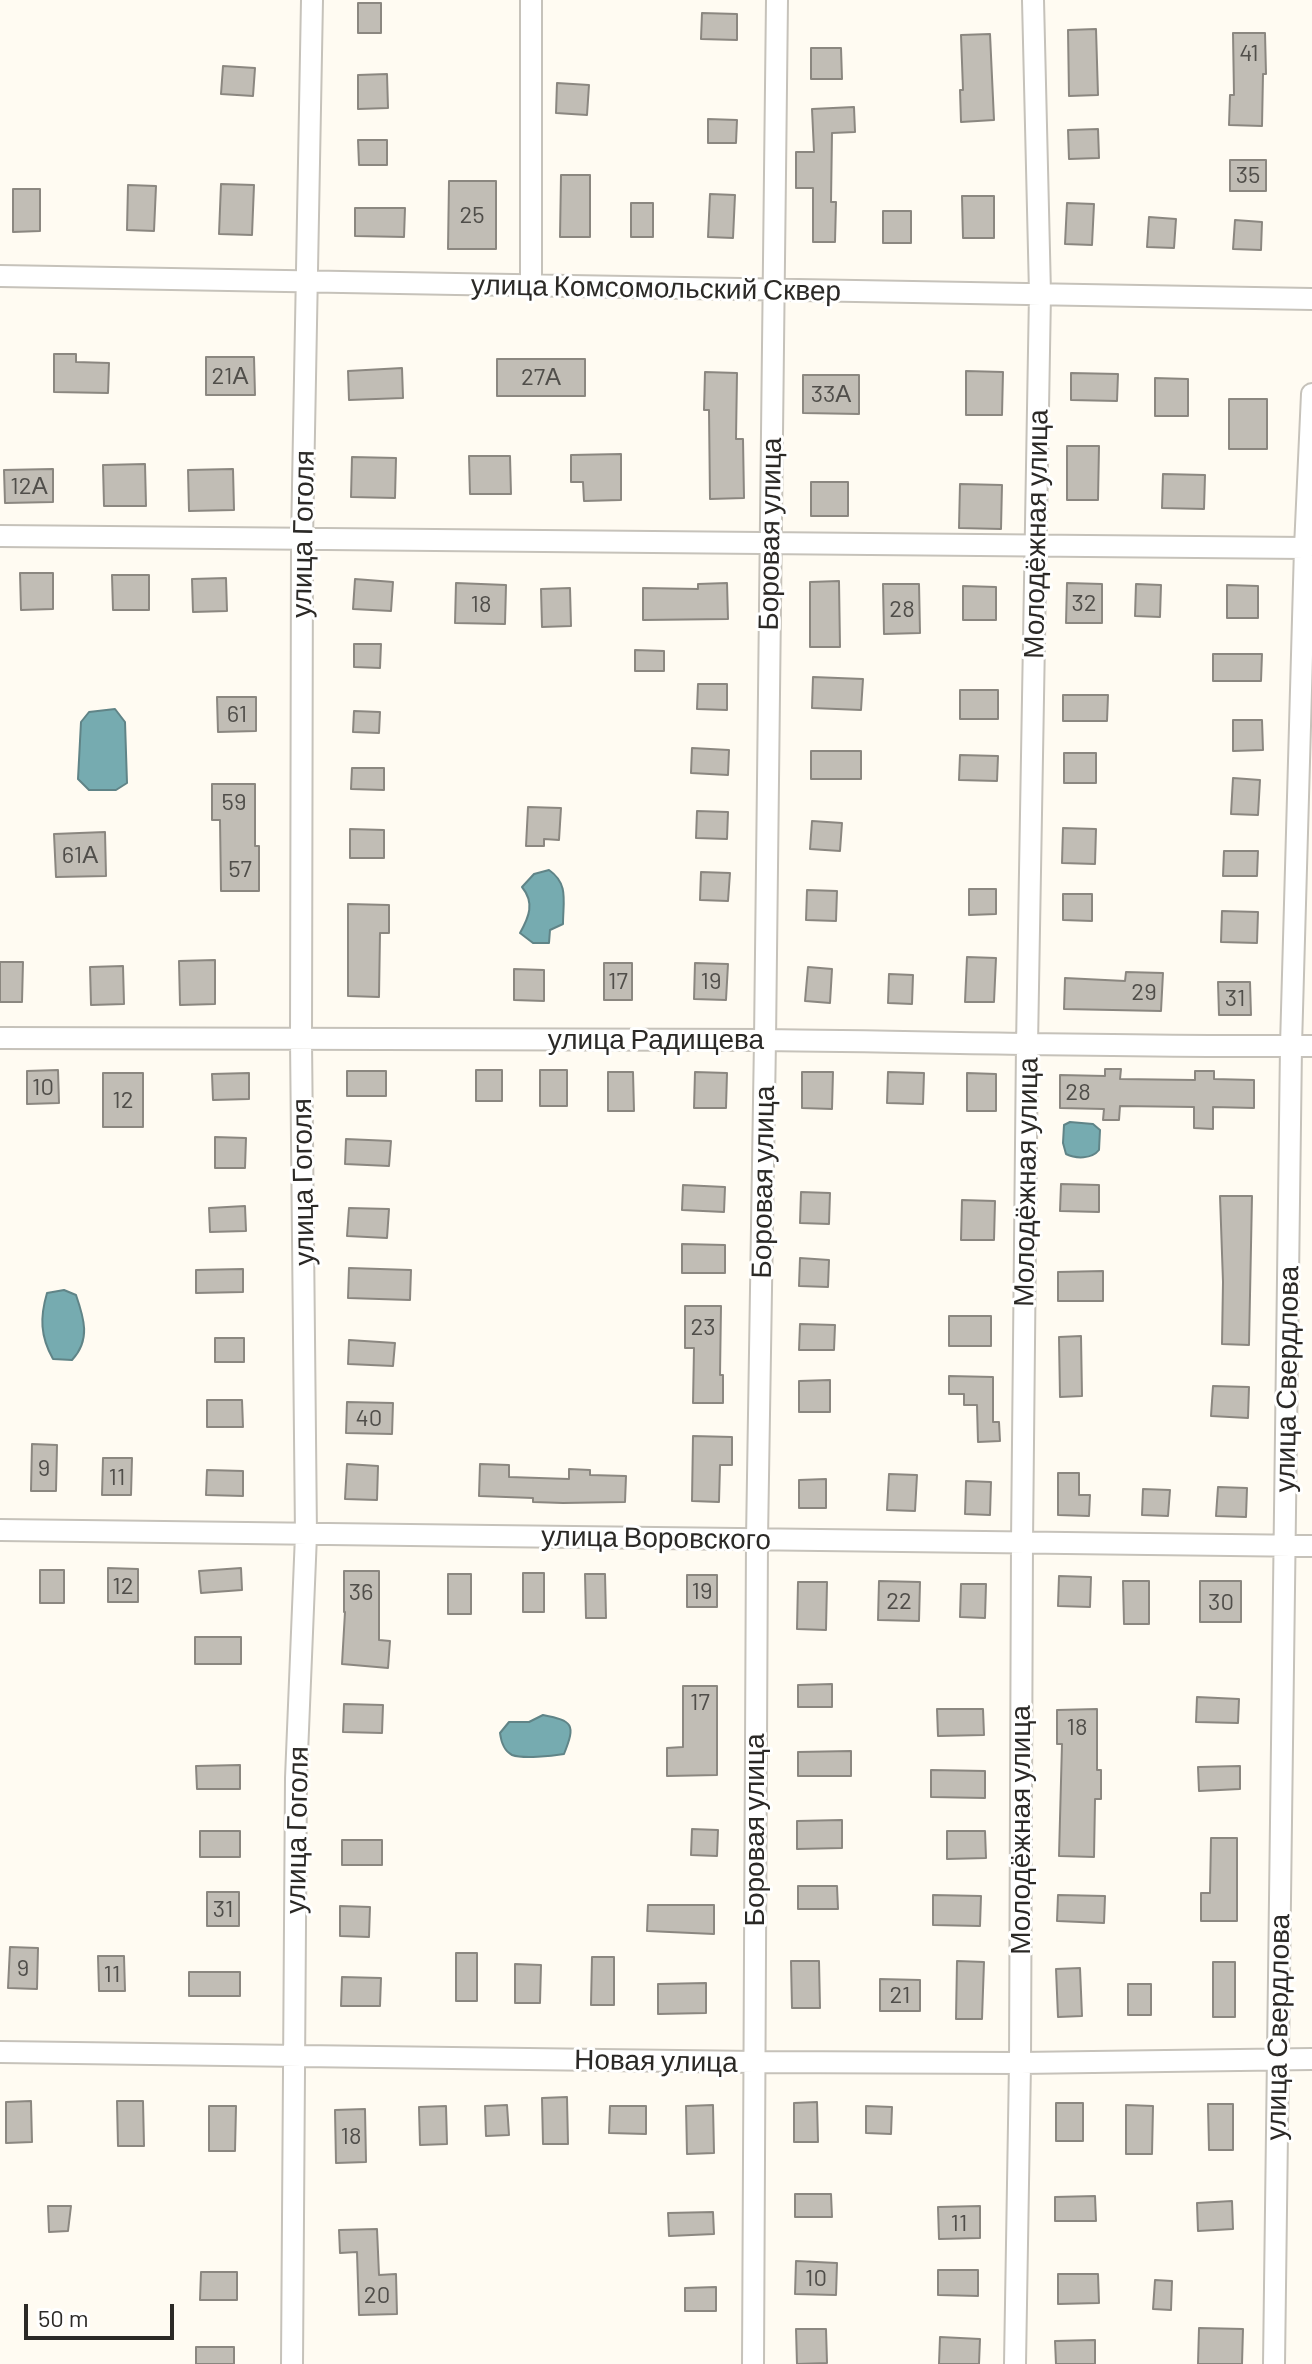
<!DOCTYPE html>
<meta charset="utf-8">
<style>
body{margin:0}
#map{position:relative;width:1312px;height:2364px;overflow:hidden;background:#fffbf2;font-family:Barlow,sans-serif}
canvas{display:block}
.scale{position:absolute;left:24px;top:2304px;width:150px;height:36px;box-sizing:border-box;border:4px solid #2b2926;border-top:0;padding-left:10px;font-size:24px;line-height:28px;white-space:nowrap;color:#2b2926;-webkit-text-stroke:6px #fff;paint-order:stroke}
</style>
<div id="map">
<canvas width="1312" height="2364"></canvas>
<div class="scale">50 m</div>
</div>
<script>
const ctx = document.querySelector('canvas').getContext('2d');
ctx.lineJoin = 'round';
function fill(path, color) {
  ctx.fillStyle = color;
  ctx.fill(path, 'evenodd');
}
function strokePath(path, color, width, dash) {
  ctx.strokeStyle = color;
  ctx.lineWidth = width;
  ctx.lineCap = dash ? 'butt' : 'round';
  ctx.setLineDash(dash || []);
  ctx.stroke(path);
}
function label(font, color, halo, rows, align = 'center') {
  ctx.font = font + ' Barlow,sans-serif';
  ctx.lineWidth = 6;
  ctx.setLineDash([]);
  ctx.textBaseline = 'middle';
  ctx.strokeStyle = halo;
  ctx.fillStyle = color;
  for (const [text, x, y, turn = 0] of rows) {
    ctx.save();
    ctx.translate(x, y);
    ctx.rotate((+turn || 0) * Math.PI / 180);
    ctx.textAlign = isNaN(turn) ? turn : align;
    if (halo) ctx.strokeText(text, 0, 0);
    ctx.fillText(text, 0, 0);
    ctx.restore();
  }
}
const water = new Path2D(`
 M115,709L125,722L127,783L116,790H89L78,779L81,722L89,712Z
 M549,870C569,884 563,901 563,924L550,930L549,943H533L520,933C529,917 535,903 522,887L534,874Z
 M1070,1122L1093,1124L1100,1130L1099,1150C1092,1159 1076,1159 1066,1154L1063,1143L1064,1125Z
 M64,1290L76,1295C84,1318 91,1340 72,1360L53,1359C40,1336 40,1317 47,1293Z
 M543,1715C573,1721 576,1724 564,1754C552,1756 523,1759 512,1755C504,1751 501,1741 500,1733L509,1722H529Z`);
fill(water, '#76abb0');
strokePath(water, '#608487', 2);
const building = new Path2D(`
 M358,3H381V33H358Z
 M702,13L737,14V40L701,39Z
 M1096,29L1098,95L1069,96L1068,30Z
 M1233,33H1265L1266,74H1263L1262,126L1229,125L1230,95H1234Z
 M990,34L994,120L961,122L960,90H963L961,35Z
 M811,48H841L842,79H811Z
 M223,66L255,68L253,96L221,94Z
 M387,74L388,108L358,109V75Z
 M557,83L589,85L587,115L556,113Z
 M854,107L855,132L832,133L831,202H836L835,242H813V188H796V152H814L812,109Z
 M708,119L737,120L736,143H708Z
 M1098,129L1099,158L1069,159L1068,130Z
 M358,140H387V165H359Z
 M1230,160H1266V191H1230Z
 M561,175H590V237H560Z
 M449,181H496V249H448Z
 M221,184L254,185L252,235L219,234Z
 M128,185L156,186L154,231L127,230Z
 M13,189H40V231L13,232Z
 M710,194L735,195L733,238L708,237Z
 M962,196H994V238H963Z
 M631,203H653V237H631Z
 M1067,203L1094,204L1092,245L1065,244Z
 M355,208H405L404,237L355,236Z
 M883,211H911V243H883Z
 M1149,217L1176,219L1174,248L1147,247Z
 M1235,220L1262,222L1261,250L1233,249Z
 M54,354H76V362L109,363L108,393L54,392Z
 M206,357H254L255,395H206Z
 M497,359H585V396H497Z
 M402,368L403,398L349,400L348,371Z
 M966,371L1003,372L1002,415H966Z
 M705,372L737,373L736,439H743L744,498L710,499L709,410H704Z
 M1071,373L1118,374L1117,401L1071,400Z
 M803,375H859V414L803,413Z
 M1155,378L1188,379V416H1155Z
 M1229,399H1267V449H1229Z
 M1067,446H1099L1098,500H1067Z
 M621,454V500L584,501L583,482H571V455Z
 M469,456H510L511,494H470Z
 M352,457L396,458L395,498L351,497Z
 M145,464L146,506H104L103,465Z
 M53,469V502L5,503L4,470Z
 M233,469L234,510L189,511L188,470Z
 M1163,474L1205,475L1204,509L1162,508Z
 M811,482H848V516H811Z
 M960,484L1002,485L1001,529L959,528Z
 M20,573H53V609L21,610Z
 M112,575H149V610H113Z
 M226,578L227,611L193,612L192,579Z
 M355,579L393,582L391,611L353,609Z
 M839,581L840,647H810V582Z
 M456,583L506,585L505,624L455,623Z
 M727,583L728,619L643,620V588L698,589V584Z
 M1067,583L1102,584V623H1066Z
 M883,584H919L920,633L884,634Z
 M1136,584L1161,585L1160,617L1135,616Z
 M1227,585L1258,586V618H1227Z
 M963,586L996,587V620H963Z
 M570,588L571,626L542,627L541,589Z
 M354,644H381L380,668L354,667Z
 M635,650L664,651V671H635Z
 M1213,654H1262L1261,681H1213Z
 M813,677L863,679L861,710L812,708Z
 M698,684H727V710L697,709Z
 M960,690H998V719H960Z
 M1063,695H1108L1107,721H1063Z
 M217,697H256V731L218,732Z
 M354,711L380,712L379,733L353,732Z
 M1233,720H1262L1263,750L1233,751Z
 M692,748L729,750L728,775L691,773Z
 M811,751H861V779H811Z
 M1064,753H1096V783H1064Z
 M960,755L998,756L997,781L959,780Z
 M352,768H384V790L351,789Z
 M1233,778L1260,780L1258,815L1231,814Z
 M212,784H255V846H259V891H221L220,820H212Z
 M528,807L561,808L559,840L544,839V846H526Z
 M697,811L728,812L727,839L696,838Z
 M812,821L842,823L840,851L810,849Z
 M1063,828L1096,829L1095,864L1062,863Z
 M350,829L384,830V858H350Z
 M105,832L106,876L56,877L54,834Z
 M1224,851H1258L1257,876H1223Z
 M701,872L730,873L728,901L700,900Z
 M969,889H996V914L969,915Z
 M807,890L837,891L836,921L806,920Z
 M1063,894H1092V921L1063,920Z
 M348,904L389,905V933H380L379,997L348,996Z
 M1222,911L1258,912L1257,943L1221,942Z
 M967,957L996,958L994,1002H965Z
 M215,960V1004L180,1005L179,961Z
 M0,962H23L22,1002H0Z
 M604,963H632V1000H604Z
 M695,963L728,964L726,1000L694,999Z
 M123,966L124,1004L91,1005L90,967Z
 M808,967L832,969L830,1003L805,1001Z
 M514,969L544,970V1001L514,1000Z
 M1126,972L1163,973L1161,1011L1064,1009L1065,978L1125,981Z
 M889,974L913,975L912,1004L888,1003Z
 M1218,982H1250L1251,1015H1219Z
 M1105,1069H1121L1120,1079L1195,1080V1071H1214V1079L1254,1080V1108L1213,1107V1129L1194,1128V1107L1120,1106L1119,1120H1103L1104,1109L1060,1108V1075L1105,1076Z
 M58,1070L59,1103L27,1104V1071Z
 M476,1070H502V1101H476Z
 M540,1070H567V1106H540Z
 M347,1071H386V1096H347Z
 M608,1072H633L634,1111H608Z
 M695,1072L727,1073L726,1108H694Z
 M802,1072H833L832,1109L802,1108Z
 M888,1072L924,1073L923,1104L887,1103Z
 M103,1073H143V1127H103Z
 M249,1073V1099L213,1100L212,1074Z
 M967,1073L996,1074V1111H967Z
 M215,1137L246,1138L245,1168H215Z
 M346,1139L391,1141L389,1166L345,1164Z
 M1061,1184L1099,1185V1212L1060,1211Z
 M683,1185L725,1187L724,1212L682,1210Z
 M801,1192L830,1193L829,1224L800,1223Z
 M1220,1196H1252L1249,1345L1222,1344L1223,1282Z
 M962,1200L995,1201L994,1240H961Z
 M245,1206L246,1231L210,1232L209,1208Z
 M349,1208L389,1209L387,1238L347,1236Z
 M682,1244L725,1245V1273H682Z
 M800,1258L829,1260L828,1287L799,1286Z
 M349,1268L411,1270L410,1300L348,1298Z
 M243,1269V1292L196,1293V1270Z
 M1103,1271V1301H1058V1272Z
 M685,1306H721L720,1375H723V1403H693L694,1348H685Z
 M949,1316H991V1346H949Z
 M800,1324L835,1325L834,1350H799Z
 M1081,1336L1082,1396L1060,1397L1059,1337Z
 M215,1338H244V1362H215Z
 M349,1340L395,1343L393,1366L348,1364Z
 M949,1376L993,1377V1422H999L1000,1441L978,1442L977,1405H964V1394H949Z
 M830,1380V1412H799V1381Z
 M1213,1386L1249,1387L1248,1418L1211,1416Z
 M207,1400H242L243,1427H207Z
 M347,1402L393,1403L392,1434L346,1433Z
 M693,1436L732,1437V1465H720L719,1502L692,1501Z
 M32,1444L57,1445L56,1491H31Z
 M103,1458H132L131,1495H102Z
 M347,1464L378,1466L377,1500L345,1499Z
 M480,1464L509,1465V1477L569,1479V1469L590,1470V1475L626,1476L625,1502L563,1503L533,1502V1498L479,1496Z
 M207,1470L243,1471V1496L206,1495Z
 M1058,1473H1079V1495H1090L1089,1516L1058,1515Z
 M889,1474L917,1475L915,1511L887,1510Z
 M826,1479V1508H799V1480Z
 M966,1481L991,1482L990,1515L965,1514Z
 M1218,1487L1247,1488L1246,1517L1216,1516Z
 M1143,1489L1170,1490L1168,1516L1142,1515Z
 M108,1568L138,1569V1602H108Z
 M241,1568L242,1590L201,1593L199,1571Z
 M40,1570H64V1603H40Z
 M344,1571H379V1640L390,1641L388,1668L342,1664L345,1612H344Z
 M523,1573H544V1612H523Z
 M448,1574H471V1614H448Z
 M585,1574H605L606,1618H586Z
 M687,1575H717V1607H687Z
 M1059,1576L1091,1577L1090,1607L1058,1606Z
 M879,1581L920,1582L919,1621L878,1620Z
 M1123,1581H1149V1624H1124Z
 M1200,1581H1241V1622H1200Z
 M798,1582H827L826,1630L797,1629Z
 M961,1584H986L985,1618L960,1617Z
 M195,1637H241V1664H195Z
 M832,1684V1707H798V1685Z
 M683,1686H717V1775L667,1776V1748L683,1747Z
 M1197,1697L1239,1699L1238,1723L1196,1722Z
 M344,1704L383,1705L382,1733L343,1732Z
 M937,1709H983L984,1735L938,1736Z
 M1097,1709V1770H1101V1799H1095L1094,1857L1059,1856L1062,1744H1057V1710Z
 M851,1751V1776H798V1752Z
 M240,1765V1789H197L196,1766Z
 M1240,1766V1789L1199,1791L1198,1767Z
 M931,1770L985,1771V1798L931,1797Z
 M842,1820V1848L797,1849V1821Z
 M692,1829L718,1830L717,1856L691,1855Z
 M200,1831H240V1857H200Z
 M947,1831H985L986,1858L947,1859Z
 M1211,1838H1237V1921H1201V1893H1210Z
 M342,1840H382V1865H342Z
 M798,1886H837L838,1909H798Z
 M207,1892H239V1926H207Z
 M933,1895L981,1896L980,1926L933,1925Z
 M1058,1895L1105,1896L1104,1923L1057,1921Z
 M648,1905H714V1934L647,1931Z
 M340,1906L370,1907L369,1937L340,1936Z
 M10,1947L38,1948L37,1989L8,1988Z
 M456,1953H477V2001H456Z
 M98,1956H124L125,1991H99Z
 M592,1957H614V2005H591Z
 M791,1961H819L820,2008H792Z
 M957,1961L984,1962L982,2019H956Z
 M1213,1962H1235V2017H1213Z
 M515,1964L541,1965L540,2003H515Z
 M1080,1968L1082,2016L1058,2017L1056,1969Z
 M189,1972H240V1996H189Z
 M342,1977L381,1978L380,2006H341Z
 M880,1979L920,1980V2011H880Z
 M706,1983V2013L658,2014V1984Z
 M1128,1984H1151V2015H1128Z
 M567,2097L568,2144H543L542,2098Z
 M31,2101L32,2142L6,2143V2102Z
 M117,2101H143L144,2146H118Z
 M817,2102L818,2142H794V2103Z
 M1056,2103H1083V2141H1056Z
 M1208,2104H1233V2150H1209Z
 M507,2105L509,2135L486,2136L485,2106Z
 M713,2105L714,2153L687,2154L686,2106Z
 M1126,2105L1153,2106L1152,2154H1126Z
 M209,2106H236L235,2151H209Z
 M446,2106L447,2144L420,2145L419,2107Z
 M610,2106H646V2134L609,2133Z
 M866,2106L892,2107L891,2134L866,2133Z
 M365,2109L366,2162L336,2163L335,2110Z
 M795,2194H831L832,2217H795Z
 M1095,2196L1096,2221H1055V2197Z
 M1232,2201L1233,2229L1198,2231L1197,2203Z
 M48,2206H71L68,2231L49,2232Z
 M980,2206V2238L939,2239L938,2207Z
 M713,2212L714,2234L669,2236L668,2213Z
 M377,2229L379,2275L396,2274L397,2314L359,2315L357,2252L340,2253L339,2230Z
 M796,2261L837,2263L836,2295L795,2294Z
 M938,2270H978V2296L938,2295Z
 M201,2272H237V2300H200Z
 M1058,2274H1098L1099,2303L1058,2304Z
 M1155,2280L1172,2281L1171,2310L1153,2309Z
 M716,2287V2311H685V2288Z
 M1199,2328L1243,2329L1242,2364H1198Z
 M796,2329H826L827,2363L797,2364Z
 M940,2337L980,2339L979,2364H939Z
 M1095,2340V2364H1056L1055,2341Z
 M196,2347H234V2364H196Z`);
fill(building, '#c1bdb5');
strokePath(building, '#8b8780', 2);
const minor = new Path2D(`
 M0,276L1312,299
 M531,286V0
 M0,536L1305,548
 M0,1038C255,1040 510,1038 765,1040C947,1042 1130,1047 1312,1046
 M0,1530L1312,1546
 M0,2052L754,2062L1020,2063L1312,2059
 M292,2364L296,1778L306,1535L301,1040L302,540L312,0
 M753,2364L757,1539L765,1040L777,0
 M1015,2364L1020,2063L1022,1542L1027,1045L1040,293L1033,0
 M1274,2364L1291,1046L1305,548L1312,394`);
strokePath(minor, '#c6c2ba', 24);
strokePath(minor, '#fff', 20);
label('24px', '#504e4a', null, [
 ["41",1249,53],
 ["35",1248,175],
 ["25",472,215],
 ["21А",230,376],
 ["27А",541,377],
 ["33А",831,394],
 ["12А",29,486],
 ["32",1084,603],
 ["18",481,604],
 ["28",902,609],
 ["61",237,714],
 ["59",234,802],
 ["61А",80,855],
 ["57",240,869],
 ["17",618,981],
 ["19",711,981],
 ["29",1144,992],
 ["31",1235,998],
 ["10",43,1087],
 ["28",1078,1092],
 ["12",123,1100],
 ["23",703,1327],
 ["40",369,1418],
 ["9",44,1468],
 ["11",117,1477],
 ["12",123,1586],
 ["19",702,1591],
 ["36",361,1592],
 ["22",899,1601],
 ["30",1221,1602],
 ["17",700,1702],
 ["18",1077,1727],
 ["31",223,1909],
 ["9",23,1968],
 ["11",112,1974],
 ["21",900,1995],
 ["18",351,2136],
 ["11",959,2223],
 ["10",816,2278],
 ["20",377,2295]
]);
label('28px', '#2b2926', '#fff', [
 ["улица Комсомольский Сквер",656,288,1],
 ["улица Гоголя",303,534,-89],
 ["Боровая улица",770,534,-89],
 ["Молодёжная улица",1036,534,-89],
 ["улица Радищева",656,1040],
 ["улица Гоголя",303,1182,-91],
 ["Боровая улица",763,1182,-89],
 ["Молодёжная улица",1026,1182,-89],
 ["улица Свердлова",1287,1379,-89],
 ["улица Воровского",656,1538,1],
 ["улица Гоголя",297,1830,-89],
 ["Боровая улица",755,1830,-90],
 ["Молодёжная улица",1021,1830,-90],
 ["улица Свердлова",1278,2027,-89],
 ["Новая улица",656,2061,1]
]);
</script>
